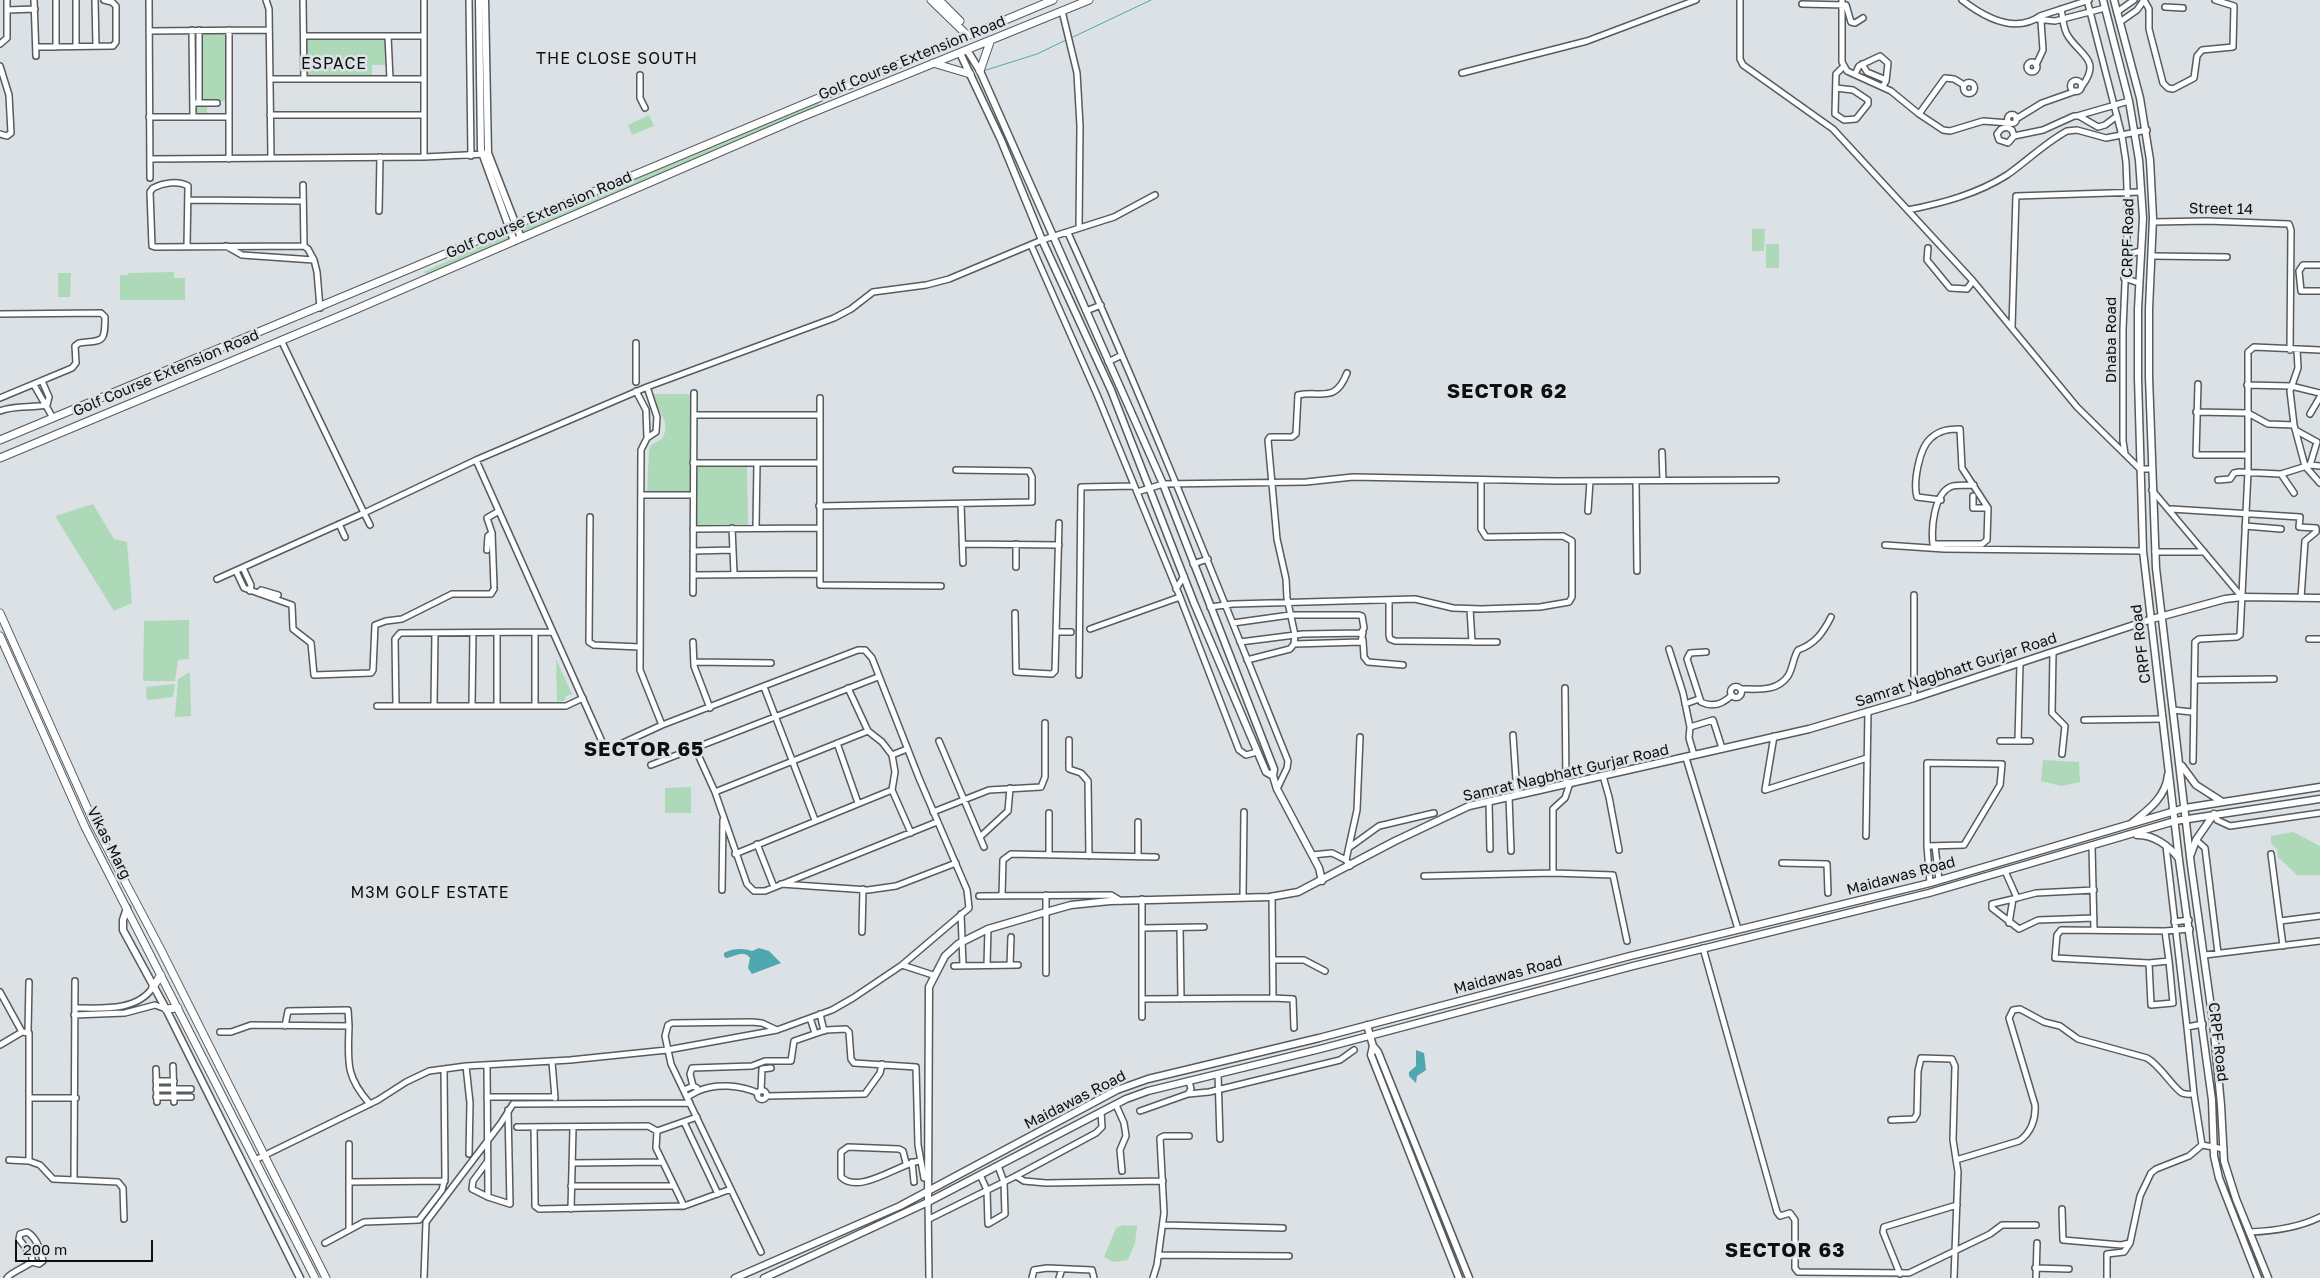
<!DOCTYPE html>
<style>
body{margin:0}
#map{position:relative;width:2320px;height:1278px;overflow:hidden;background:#dce1e5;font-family:"Golos Text",sans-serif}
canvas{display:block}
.scale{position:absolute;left:15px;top:1240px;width:138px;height:22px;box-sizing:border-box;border:2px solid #0c0e0f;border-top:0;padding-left:6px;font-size:15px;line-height:18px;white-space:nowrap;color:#0c0e0f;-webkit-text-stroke:4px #dce1e5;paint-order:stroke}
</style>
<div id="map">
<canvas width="2320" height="1278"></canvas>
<div class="scale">200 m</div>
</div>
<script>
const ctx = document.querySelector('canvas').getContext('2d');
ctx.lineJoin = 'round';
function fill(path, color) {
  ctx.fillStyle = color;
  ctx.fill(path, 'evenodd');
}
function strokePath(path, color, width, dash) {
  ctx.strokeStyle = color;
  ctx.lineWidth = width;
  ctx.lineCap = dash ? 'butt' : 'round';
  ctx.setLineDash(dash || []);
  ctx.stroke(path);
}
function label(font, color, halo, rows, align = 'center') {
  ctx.font = font + ' "Golos Text",sans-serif';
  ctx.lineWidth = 5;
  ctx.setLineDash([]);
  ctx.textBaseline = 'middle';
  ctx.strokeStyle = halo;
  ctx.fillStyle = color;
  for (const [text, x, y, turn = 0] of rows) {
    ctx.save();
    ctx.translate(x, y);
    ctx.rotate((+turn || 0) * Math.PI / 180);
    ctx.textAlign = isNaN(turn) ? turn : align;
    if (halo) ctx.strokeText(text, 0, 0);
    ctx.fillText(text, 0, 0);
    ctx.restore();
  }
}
fill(new Path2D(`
 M194,33H225V101L207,102V115H194Z
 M386,38L387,65H372V76H308L307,39Z
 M815,103H819V107L525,232L522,231L525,226Z
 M649,115L654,126L632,135L628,125Z
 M1752,229H1765L1764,251H1752Z
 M507,234L511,237L509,239L427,274L423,272Z
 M1766,244H1779V268H1766Z
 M174,272V278H185V300H120V275H128V273Z
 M58,273H71L70,297H58Z
 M651,394H692V492H647L649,450L651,445L662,439C673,421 655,409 651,394Z
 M747,466L748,525L696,527V467Z
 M93,504L114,539L127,542L132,603L114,611L55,516Z
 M189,620V659L178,660L175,681H143L144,621Z
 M556,659L572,694L566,696L564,701H557Z
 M190,672L191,716L175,717L178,679Z
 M175,684L173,697L147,700L146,687Z
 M2043,760L2079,762L2080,782L2061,786L2041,781Z
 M691,787V813H665V788Z
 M2293,832L2320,846V875H2297L2278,857L2277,849L2271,843V836Z
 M1123,1225L1137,1226L1135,1243L1128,1260L1114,1262L1104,1257L1116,1228Z`), '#add9b9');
fill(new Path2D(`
 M759,948L769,951L781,963L752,974L748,968L750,958C743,949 736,957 726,958L724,956V953C732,948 744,948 752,951Z
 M1416,1050L1424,1053L1426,1070L1417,1076L1416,1083L1409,1076V1072L1416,1066Z`), '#4fa7af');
strokePath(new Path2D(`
 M1073,37L1151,0
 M983,71L1037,54L1066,40`), '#4fa7af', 1);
const minor = new Path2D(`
 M34,0L36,56
 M56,0V47
 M76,0V46
 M95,0L96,46
 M149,0L150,178
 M266,0L269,9L271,158
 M303,0L304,79
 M424,0V157
 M469,0L471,156
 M1740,0V59L1743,65L1833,129L1973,281L2077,407L2140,469H2151
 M1842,0V62L1847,71L1891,91L1919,114L1943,130L1950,131L1983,121L2009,123
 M1962,0C1984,17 2015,34 2040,16L2089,0
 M2087,0L2122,136L2126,162L2128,214L2123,329V441L2125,454
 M1802,4L1846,5L1851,22L1855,23L1863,18
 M2165,7L2183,8
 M2061,9C2063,18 2063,29 2068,36C2080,55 2102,60 2082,86
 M7,10L35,9
 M1062,11L1077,73L1080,126L1079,228
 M2117,12L2134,0
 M2036,19L2055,21L2105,8
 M2120,22L2137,10L2144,0L2149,9V29L2163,83L2168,88L2173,89L2194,78L2197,56L2202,50L2233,47L2234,6L2215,0
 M192,30L193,117
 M229,30V159
 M149,31L269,30
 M304,36H424
 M388,36L390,79
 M0,44L7,38V0
 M36,47L113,46L116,42V6L112,2L104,0
 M2027 67a5 5 0 1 1 10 0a5 5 0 1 1-10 0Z
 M1862,64L1867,72L1886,80
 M2036,65L2043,50L2041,21
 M0,66L9,95L11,133L7,136L0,134
 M1462,73L1587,41L1696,0
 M1855,74L1859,66L1880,56L1888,63L1886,81L1883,86
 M640,75V98L645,108
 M270,79H424
 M2070.5 86a5.5 5.5 0 1 1 11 0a5.5 5.5 0 1 1-11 0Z
 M1963.5 88a5.5 5.5 0 1 1 11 0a5.5 5.5 0 1 1-11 0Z
 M1836,88L1853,90L1868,100V104L1856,119L1844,120L1835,114L1836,74L1843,67
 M196,103H217
 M199,103V30
 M1919,114L1945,78L1954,79L1964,85
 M2007.5 119a4.5 4.5 0 1 1 9 0a4.5 4.5 0 1 1-9 0Z
 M270,115H424
 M2077,116L2129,101
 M149,117H229
 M2016,119L2042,103L2076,91
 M2014,136L2012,130L2007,127L2001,129L1997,134L1999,140L2008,143L2014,136L2043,130L2074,116H2079L2098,127L2105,125L2117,116
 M150,159L424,157L486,154
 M303,185L304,246
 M188,200L303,201
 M1908,210C1943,203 1977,194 2007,175C2027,161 2045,143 2067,131L2077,130L2106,138L2147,130
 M379,211L380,157
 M2153,222L2207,221L2289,224L2291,230L2290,350
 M1068,233C1147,407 1217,584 1288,761L1287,768L1277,789
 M1031,245L1098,397L1180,597L1239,750L1246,755L1257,752
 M226,246L242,255L314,260L317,272L320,308
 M187,247L188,186C178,180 163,183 153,188L150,192L152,246L155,247L304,246L308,249L314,260
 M1928,248L1927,260L1950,288L1967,289L1973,281
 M2125,255L2141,251
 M2152,256L2227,257
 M2320,265H2303L2299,271L2301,291H2320
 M2124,278L2139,283
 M1086,311L1101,305
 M0,314L101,313L105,317C105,344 103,340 79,343L75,346L76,363L72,368L0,398
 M2012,327L2016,196L2141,192
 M281,340L364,513L476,460L647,387L834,318L851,309L873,292L926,285L949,279L1042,240L1114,217L1155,195
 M636,343V382
 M2297,350L2298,368L2290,391L2294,425L2305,466L2320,483
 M1108,362L1122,355
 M42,381L49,397L47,405
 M2198,384L2196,455H2248
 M34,385L53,418
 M2247,385L2291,386L2320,393
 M647,387L657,417L656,432L647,438L641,450L640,670L662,725
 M636,391L646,410L647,438
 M820,398V585L941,586
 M0,411C14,405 31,408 47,405
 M2196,412L2248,413L2268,424L2294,425
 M2310,414L2320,397
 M694,415H820
 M1662,452L1663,480
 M476,460L604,746L612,748L662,725L858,650H865L872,658L919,778L967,890L969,908L902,965L853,998L832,1010L777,1030L762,1023L752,1022L672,1023L668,1025L665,1036L671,1064L761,1252
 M693,463H819
 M2310,465L2320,466
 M2281,474L2294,493
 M2218,480L2230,479L2234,473L2239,472L2281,474L2310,465L2317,442L2297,431
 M1636,481L1637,571
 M2152,490L2241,596
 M1137,492L1163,484L1306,482L1353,477L1557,481L1776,480
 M641,495H692
 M1973,496V508H1988
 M1941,500L1917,497C1913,483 1919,448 1931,438C1940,430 1949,429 1960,429L1962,468L1988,508L1987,540L1982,544H1933C1931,528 1934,495 1950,487C1956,484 1967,486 1974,485
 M961,504L963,563
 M819,506L1032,502V477L1029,471L956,470
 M2171,509L2300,517L2299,527L2316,528V532L2305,541L2301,598
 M1588,511L1590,481
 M590,517L589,642L594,645L640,647
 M339,524L345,537
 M2245,526L2281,529
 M756,527L757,463
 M732,528L734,573
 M693,529L819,528
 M962,544L1059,545
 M1016,544V567
 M1885,545L1944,549L2143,551
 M487,550L488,536L492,533
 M693,551L733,550
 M2155,552H2204
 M1193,564L1208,559
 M243,568L251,585L250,591
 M236,571L244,588L292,605L293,629L311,643L314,675L371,673L373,670L375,625L386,621L402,619L452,594H491L494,589
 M694,575L819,574
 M217,579L364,513L370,525
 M494,586L492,533L487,518L499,511
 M1176,589L1184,576
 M258,593L261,590L278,595
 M693,593L694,393
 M1389,600V635L1390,639L1395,641L1497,642
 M1210,607L1233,604L1415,599L1453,608L1481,609L1540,607L1569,602L1572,597V541L1563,536L1486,537L1481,529V480
 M1470,609L1472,642
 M1015,613L1016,672L1052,674L1055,671L1059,523
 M1233,623L1290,615H1359L1362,616L1364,628L1361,633L1303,634L1240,642
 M1090,629L1180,597
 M1056,632H1071
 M535,633V706
 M2309,639H2320
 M1363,640L1364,657L1368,662L1403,665
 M693,642L694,666L710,708
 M1294,644L1361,642L1363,632
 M1669,649L1683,693L1690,727L1713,720L1722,748
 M1706,652L1690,653L1687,659L1701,702C1713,708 1723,704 1732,695
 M2053,652L2052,713L2065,726L2062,754
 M1247,660L1290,649L1294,644L1295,635L1287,598L1286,579L1277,539L1268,440L1270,437H1292L1296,434L1298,395C1321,390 1335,404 1347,373
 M694,662L771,663
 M1079,675L1081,487L1134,486
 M2195,680L2274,679
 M1730.5 692a5.5 5.5 0 1 1 11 0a5.5 5.5 0 1 1-11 0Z
 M764,687L815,820
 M848,688L868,731
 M1565,688L1566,783
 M1741,689C1758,689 1777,692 1788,676C1793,668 1793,658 1798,650C1815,644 1823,633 1831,617
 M1914,698V595
 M1685,704L1699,699
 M434,705L435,633
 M472,705L473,633
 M497,705V633
 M377,706H566L583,698
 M396,706L395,639L400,633L553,632
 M2173,710L2192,712
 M2084,720L2163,719
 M1690,727L1689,738L1694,755
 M1513,735L1517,795
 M1774,736L1765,790L1867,758
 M1069,740V769L1081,773L1088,781L1089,856
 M939,741L984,847
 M2000,741H2030
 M2018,741L2020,663
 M837,743L858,803
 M695,748L715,792L747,884L754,891H765L937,822
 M892,755L907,749
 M1686,758L1738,929
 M2193,761L2195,642L2199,639L2237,637L2240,635L2248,472V352L2254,347L2320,350
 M651,765L878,677
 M1603,776L1609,797L1619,850
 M715,792L868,731L882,742L892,755L895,772L892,790L911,833
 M1509,797L1511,851
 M1489,801L1490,849
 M933,812L989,790L1041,787L1045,777V723
 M1049,813V855
 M2215,814L2217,820L2230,826L2320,813
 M1866,836L1868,711
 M980,837L1008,811L1010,788
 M2196,840L2205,848L2218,953
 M757,844L774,887
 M1927,846L1964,845L2000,785L2002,764L1927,763V846L1930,883
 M1935,846L1939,880
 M2092,846L2094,930
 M2166,846L2187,1027
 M1350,847L1379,826L1434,813
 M735,854L892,790
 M2271,854L2283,946
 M1312,855L1332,853L1346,860
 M1138,857V822
 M1782,863L1827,864L1828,893
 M1350,866L1346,860L1357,810L1360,737
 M2005,871L2017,898
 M1553,873L1613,875L1627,941
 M1424,876L1553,873V809L1565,798L1570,783
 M781,884L868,890L896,886L956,863
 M722,890L723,820
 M1002,895L1003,860L1011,854L1156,857
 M979,896L1111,895L1121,901
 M1272,896L1273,998L1293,999L1294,1028
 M1243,897L1244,812
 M1142,899V1017
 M2013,899L1992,904V908L2019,929L2038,920L2094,918
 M961,914L963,965
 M2280,921L2320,916
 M2174,922L2189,920
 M2009,923L2013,899L2036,893L2094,890
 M1142,928L1204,927
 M1180,928L1181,999
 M2165,931L2169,961L2149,963L2055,958L2057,935L2061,930L2165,931L2190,929
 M862,932L863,889
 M1703,948L1777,1212L1780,1216L1790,1213L1795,1220V1268L1798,1272L1909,1273L1990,1234L2002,1225H2036
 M2205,955L2320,941
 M1273,960H1304L1325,971
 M2149,963L2151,1005L2173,1003L2169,961
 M902,965L933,975
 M987,965L988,929
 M1010,965L1011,937
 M954,966L1018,965
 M1046,973V895
 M0,992L22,1032
 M1142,999L1273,998
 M75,1008C100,1008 137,1012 153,987
 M820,1014L824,1031
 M74,1015L125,1013L155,1005L166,1009
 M810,1018L815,1033
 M285,1026L288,1011L348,1010L349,1026
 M28,1032L29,982
 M220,1032H231L251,1025L349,1026C348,1062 345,1076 370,1104
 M0,1045L22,1032L29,1033V1161
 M552,1062L555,1098
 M173,1066L174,1102
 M466,1066L470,1103L469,1154
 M487,1066L488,1197
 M156,1069L157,1102
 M1218,1074L1220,1139
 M156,1081H174
 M693,1086L690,1074L692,1068L752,1066L765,1061H791L794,1041L826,1030L846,1029L849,1032L851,1059L854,1063L916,1067L918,1145L924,1178
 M156,1089H191
 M684,1090L693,1086L697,1088L698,1091L687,1097
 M757.5 1095a4.5 4.5 0 1 1 9 0a4.5 4.5 0 1 1-9 0Z
 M698,1091C716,1083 740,1085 758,1093
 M761,1091L762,1069L771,1068
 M1188,1094L1209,1092L1340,1060L1354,1050
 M2194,1094L2202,1145
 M767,1096L865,1094L880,1073L882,1064
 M156,1097H191
 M487,1097H555
 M30,1098H76
 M1116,1105L1124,1123L1126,1136L1120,1150L1122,1171
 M1140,1111L1188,1094L1191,1089L1189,1081
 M1891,1120L1914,1119L1917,1114L1918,1071L1921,1058L1952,1059L1955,1066L1953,1140L1958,1172L1954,1278
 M684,1122L718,1194
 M517,1127L648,1126L657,1131
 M534,1127L535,1199V1206L539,1209L684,1206L731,1189
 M657,1131L656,1148L684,1206
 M657,1131L697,1117
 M349,1144V1230
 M9,1160L29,1161L40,1165L53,1179L118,1182L123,1188L124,1219
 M255,1160L378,1100L406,1082L429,1071L466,1066L570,1060L667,1050L777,1030
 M1956,1160L2019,1141C2031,1133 2036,1119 2035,1105L2009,1018L2013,1010L2020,1009L2044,1022L2060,1026L2078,1039L2147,1058C2161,1066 2173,1088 2182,1093C2186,1095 2190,1094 2194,1094L2187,1027L2203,1024
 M487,1162L473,1181L472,1189L488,1197L510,1204L508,1110
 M912,1162L914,1182
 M572,1163L662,1162
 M906,1163L903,1151L899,1149L848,1147L841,1152V1177C859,1195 899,1164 919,1161
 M980,1175L987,1190L988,1224L1005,1214L1004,1182L998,1166
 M1016,1176L1024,1181L1046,1183L1163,1181
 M74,1179L75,981
 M349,1182L445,1181
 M571,1186H674
 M928,1202L929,1278
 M571,1209L573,1128
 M2062,1209L2063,1240L2121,1245L2130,1243L2140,1196L2151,1173L2156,1169L2189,1156L2202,1145L2224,1149
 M929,1219L1016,1176L1096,1133L1102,1127L1101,1112
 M1164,1225L1283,1228
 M27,1232C36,1237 41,1251 43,1261L39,1264L32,1262V1256L19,1239L20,1234Z
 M2250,1232C2274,1231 2298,1228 2320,1217
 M325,1243L364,1222L419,1220L442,1190L445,1178L444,1069
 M1159,1255L1289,1256
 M2035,1268L2069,1269
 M1900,1274L1883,1232L1884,1227L1957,1205
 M7,1278C10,1273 25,1267 32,1262
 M424,1278L426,1222L501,1123L513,1104L690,1103
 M1032,1278L1034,1270L1047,1268L1092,1270L1094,1278
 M1059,1278L1062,1269
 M1153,1278L1157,1265L1164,1213L1160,1138L1164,1136H1189
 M2036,1278L2037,1243
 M2107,1278V1254L2124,1252L2130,1243`);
const tertiary = new Path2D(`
 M479,0L481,150L514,241
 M485,0L488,153L521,238
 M2103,0L2129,101L2139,160L2143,218L2138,309V378L2143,551L2179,860L2212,1100L2214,1156L2219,1178L2258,1278
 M2114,0L2140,98L2150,160L2153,218L2149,309V377L2156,568L2191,865L2213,1022L2221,1105L2224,1161L2236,1199L2268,1278
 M967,50L980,71L1163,484L1274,769L1273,776L1277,789L1319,868L1322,881
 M960,53L1001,140L1042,240L1111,390L1194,603L1266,772L1273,776
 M2182,766L2196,785L2221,801
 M2132,823C2148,810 2166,797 2168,775
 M2137,835C2152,834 2170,846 2179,859
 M2191,854L2196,840L2214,814
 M127,908L123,920V930L166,1009L300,1278
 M1367,1025L1373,1046L1378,1052L1469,1278
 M1373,1046L1371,1055L1459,1278
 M928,1202L929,987L945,956L958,944L988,929L1046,912L1071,905L1110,901L1270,897L1298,892L1395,841L1469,806L1809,729L1914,698L2152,619L2225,599L2242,597L2320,598
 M735,1278L900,1206L1117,1090L1148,1079L1319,1038L1630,956L1930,883L2185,808L2320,787
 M764,1278L928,1202L1126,1099L1148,1091L1320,1049L1633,966L1929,893L2175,821L2320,799`);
const secondary = new Path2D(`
 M931,0L967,35
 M939,0L960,21
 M933,63L970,74
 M980,71L990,42
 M0,440L1053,0
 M0,458L352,311L799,118L1089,0
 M0,613L94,823L160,948L326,1278
 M0,636L85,827L315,1278
 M153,987L161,975
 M166,1009L178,1008`);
strokePath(minor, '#565b5e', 8);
strokePath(tertiary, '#565b5e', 9);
strokePath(secondary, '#565b5e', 9);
strokePath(minor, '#fff', 5);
strokePath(tertiary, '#fff', 6);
strokePath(secondary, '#fff', 7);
label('15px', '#0c0e0f', '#dce1e5', [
 ["Golf Course Extension Road",912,58,-22],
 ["Street 14",2221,209,1],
 ["Golf Course Extension Road",539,215,-23],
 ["CRPF Road",2128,238,-89],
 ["Dhaba Road",2111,340,-90],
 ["Golf Course Extension Road",166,373,-23],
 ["CRPF Road",2141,644,-97],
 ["Samrat Nagbhatt Gurjar Road",1956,670,-18],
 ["Samrat Nagbhatt Gurjar Road",1566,773,-13],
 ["Vikas Marg",109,843,63],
 ["Maidawas Road",1901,876,-15],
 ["Maidawas Road",1508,975,-15],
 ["CRPF Road",2218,1042,83],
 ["Maidawas Road",1075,1100,-27]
]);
ctx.letterSpacing = '1px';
label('16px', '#0c0e0f', '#dce1e5', [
 ["THE CLOSE SOUTH",617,59],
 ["ESPACE",334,64],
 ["M3M GOLF ESTATE",430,893]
]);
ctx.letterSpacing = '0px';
ctx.letterSpacing = '1px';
label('bold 20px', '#0c0e0f', '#dce1e5', [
 ["SECTOR 62",1507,392],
 ["SECTOR 65",644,750],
 ["SECTOR 63",1785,1251]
]);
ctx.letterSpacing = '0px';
</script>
